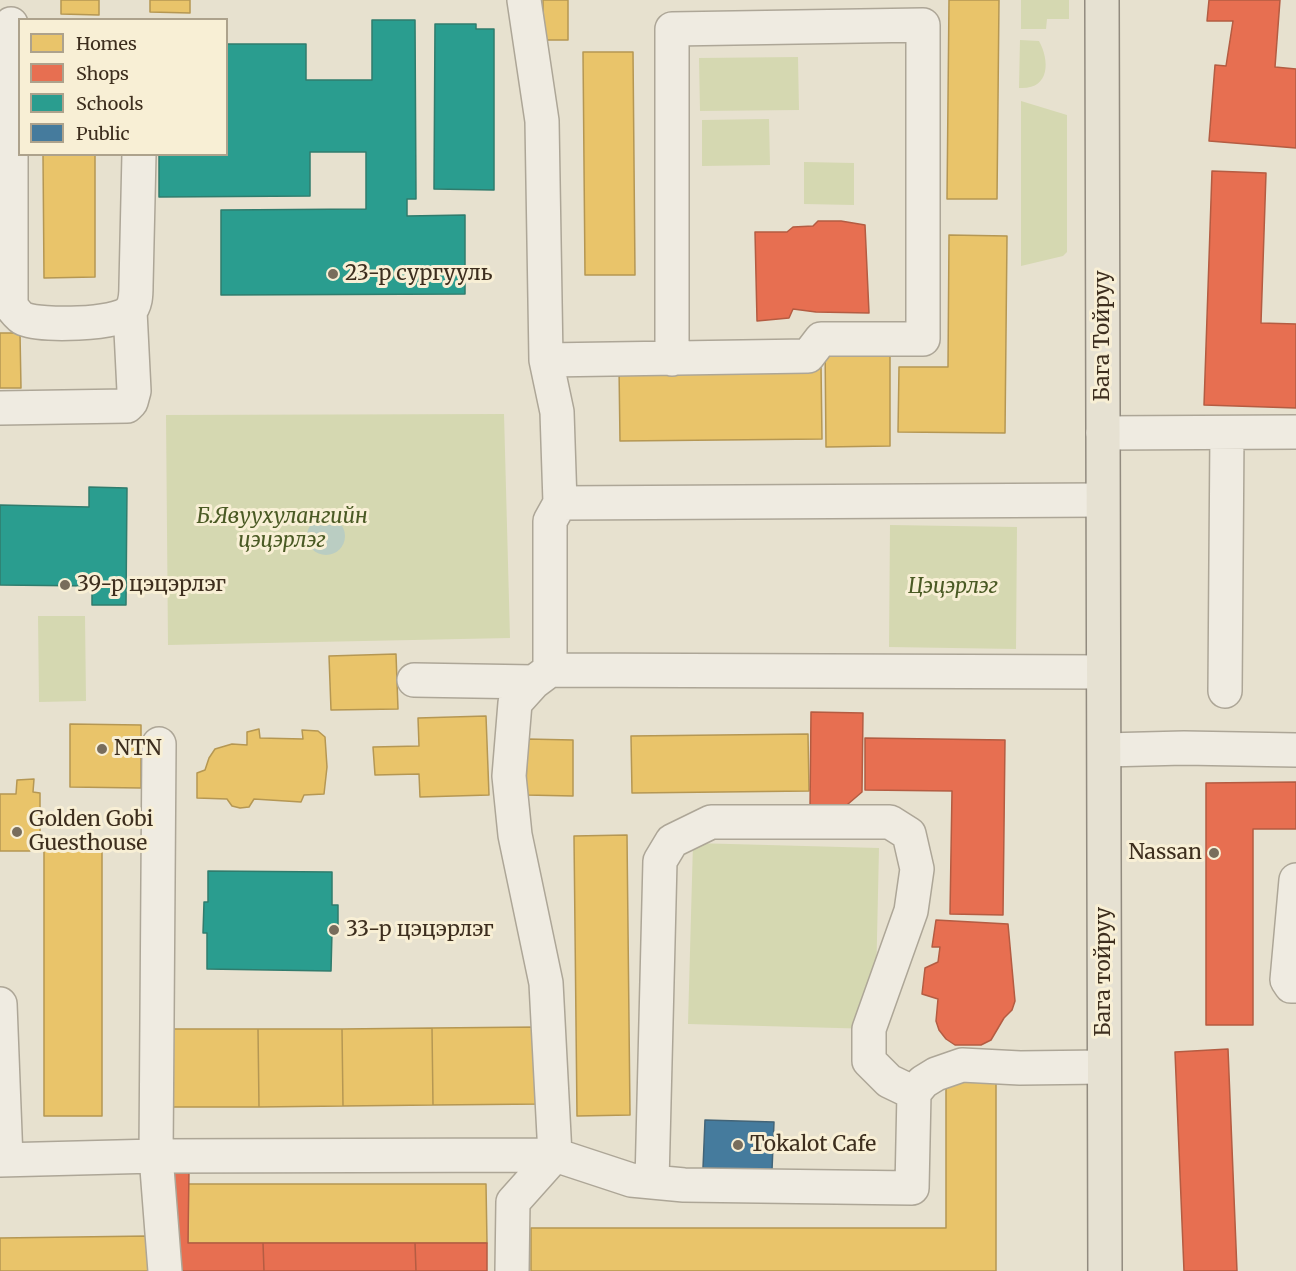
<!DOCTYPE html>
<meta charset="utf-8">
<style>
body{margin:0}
#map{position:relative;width:1296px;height:1271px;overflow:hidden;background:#e7e1cf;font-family:Merriweather,serif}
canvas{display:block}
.legend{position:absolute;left:18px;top:18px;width:210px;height:138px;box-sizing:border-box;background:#f8efd5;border:2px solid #ada28c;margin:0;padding:8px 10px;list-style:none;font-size:18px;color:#3d2e1e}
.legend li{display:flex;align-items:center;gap:12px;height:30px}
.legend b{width:30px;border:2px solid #ada28c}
</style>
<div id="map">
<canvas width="1296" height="1271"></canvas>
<ul class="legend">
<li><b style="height:16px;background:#e9c46a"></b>Homes</li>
<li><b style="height:16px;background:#e76f51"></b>Shops</li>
<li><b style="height:16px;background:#2a9d8f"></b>Schools</li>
<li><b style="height:16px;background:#457b9d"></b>Public</li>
</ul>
</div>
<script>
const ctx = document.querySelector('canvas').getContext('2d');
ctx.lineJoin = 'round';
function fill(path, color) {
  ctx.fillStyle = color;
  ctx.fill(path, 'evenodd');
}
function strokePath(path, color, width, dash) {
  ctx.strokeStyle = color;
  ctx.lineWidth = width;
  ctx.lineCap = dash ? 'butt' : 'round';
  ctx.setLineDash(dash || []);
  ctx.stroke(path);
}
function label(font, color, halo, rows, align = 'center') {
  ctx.font = font + ' Merriweather,serif';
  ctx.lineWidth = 6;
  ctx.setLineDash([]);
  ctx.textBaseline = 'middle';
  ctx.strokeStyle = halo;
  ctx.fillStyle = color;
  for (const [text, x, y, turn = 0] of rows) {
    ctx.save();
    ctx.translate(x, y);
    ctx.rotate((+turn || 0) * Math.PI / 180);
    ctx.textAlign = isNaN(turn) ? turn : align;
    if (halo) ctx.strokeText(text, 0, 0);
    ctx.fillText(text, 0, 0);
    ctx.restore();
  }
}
fill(new Path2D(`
 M1021,0H1069V19H1047L1046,29H1021Z
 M1020,40L1039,41C1050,61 1050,90 1019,88Z
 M798,57L799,110L700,111L699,58Z
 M1021,101L1067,115V252L1063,256L1021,266Z
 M769,119L770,165L702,166V120Z
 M804,162L854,163V205L804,204Z
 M504,414L510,638L168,645L166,415Z
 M890,525L1017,527L1016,649L889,647Z
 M38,616H85L86,701L39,702Z
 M693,843L879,848L875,1029L688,1024Z`), '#d5d8b1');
fill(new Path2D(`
 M307 536a19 19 0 1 1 38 0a19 19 0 1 1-38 0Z`), '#bacdc2');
const homes = new Path2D(`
 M61,0H99V15L61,14Z
 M150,0H190V13L150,12Z
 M543,0H568V40H543Z
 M949,0H999L997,199H947Z
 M583,52H633L635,275H585Z
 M43,154H95V277L44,278Z
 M949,235L1007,236L1005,433L898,432L899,367H948Z
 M0,333H20L21,388H0Z
 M890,343V446L826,447L825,344Z
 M821,365L822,439L620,441L619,367Z
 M396,654L398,709L331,710L329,656Z
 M486,716L489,795L420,797L419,774L375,775L373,747L419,746L418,718Z
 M70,724L141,725V788L70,787Z
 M259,729L260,738L303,739L302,730L318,731L325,737L327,767L324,794L304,795L301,802L254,799L249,807L240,808L232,806L227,799L197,798V773L205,770L209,758L215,749L232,744L247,745V732Z
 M808,734L809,791L632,793L631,736Z
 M527,739L573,740V796L526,795Z
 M34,779L33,792L40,793V835L32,837L30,851H0V794H16L17,780Z
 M627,835L630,1115L577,1116L574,836Z
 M44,840H102V1116H44Z
 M540,1027L541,1104L433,1105L432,1028Z
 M432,1028L433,1105L343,1106L342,1029Z
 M167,1029H258L259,1107H167Z
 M258,1029H342L343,1106L259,1107Z
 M946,1078H996V1271H531V1228H946Z
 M188,1184H486L487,1243H188Z
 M149,1236L150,1271H0V1238Z`);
fill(homes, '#e9c46a');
strokePath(homes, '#b59753', 1.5);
const shops = new Path2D(`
 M1209,0H1280L1275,67L1296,69V148L1209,141L1215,65L1226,66L1233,21H1207Z
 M1212,171L1266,173L1261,323L1296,324V408L1204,405Z
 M818,221H841L865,225L869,313L816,312L793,309L789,318L757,321L755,232H787L793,227L813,226Z
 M811,712L863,713L862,792L841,810H810Z
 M865,738L1005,740L1003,915L950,914L952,791L865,790Z
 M1296,782V829H1253V1025H1206V783Z
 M936,920L1008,924L1015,1001L1012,1010L1004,1018L991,1040L981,1045H955L946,1039L939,1030L936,1021L938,999L922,994L925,968L938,962L940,947H932Z
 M1228,1049L1237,1271H1184L1175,1052Z
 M173,1170H189L188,1243H263L264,1271H174Z
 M263,1243H415L416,1271H264Z
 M415,1243H487V1271H416Z`);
fill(shops, '#e76f51');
strokePath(shops, '#b45c42', 1.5);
const schools = new Path2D(`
 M372,20H415L416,199H407V216L465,215V294L221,295V210L366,209V152H310V196L159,197V154H226V44H306V80H372Z
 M435,24H476V29H494V190L434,189Z
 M89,487L127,488L126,605H92V586L0,585V505L89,507Z
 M208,871L332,872V905H338V932H332L331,971L207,969V933H203L204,902H208Z`);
fill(schools, '#2a9d8f');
strokePath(schools, '#307c6d', 1.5);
const public = new Path2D(`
 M705,1120L774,1122L772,1170L703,1168Z`);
fill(public, '#457b9d');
strokePath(public, '#436477', 1.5);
const minor = new Path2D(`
 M524,0L542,121L546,360L557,412L560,503L550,521V670
 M11,24V306C15,311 19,317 24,319C42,326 116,325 129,312C136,305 136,295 136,285L139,154
 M546,360L808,356L821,339H923V25L672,29V359
 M0,408L127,406L131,402L134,391L130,311
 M1103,433L1296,432
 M560,503L1102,500
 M550,670L1103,672
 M414,680L534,682
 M1225,691L1227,433
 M159,744L156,1156L165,1271
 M1105,750L1184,748L1296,750
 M1296,880L1287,980L1291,986H1296
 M0,1004L6,1160
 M0,1160L156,1156L555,1155L631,1180L684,1185L912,1188L914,1093L923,1082L936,1074L962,1065L1020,1068L1103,1067
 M652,1182L660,861L672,841L711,822H890L909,834L917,869L911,911L869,1029V1061L889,1081L914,1093
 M512,1271L513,1202L555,1155L546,983L515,835L509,776L515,703L534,682L550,670`);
const major = new Path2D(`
 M1102,0L1105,1271`);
strokePath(minor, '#ada697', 36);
strokePath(major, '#928b7f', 36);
strokePath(minor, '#efebe1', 33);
strokePath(major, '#e6e1d2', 33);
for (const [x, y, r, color] of [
 [333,274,6,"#786d5c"],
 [65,585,6,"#786d5c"],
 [102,749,6,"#786d5c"],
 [17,832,6,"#786d5c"],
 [1214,853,6,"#786d5c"],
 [334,930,6,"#786d5c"],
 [738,1145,6,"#786d5c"]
]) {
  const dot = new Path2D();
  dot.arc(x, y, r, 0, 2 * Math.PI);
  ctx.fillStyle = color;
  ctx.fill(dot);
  strokePath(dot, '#f8efd5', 2);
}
label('21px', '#3d2e1e', '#f8efd5', [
 ["23-р сургууль",345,274],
 ["39-р цэцэрлэг",77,585],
 ["NTN",114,749],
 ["Golden Gobi",29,820],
 ["Guesthouse",29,844],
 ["Nassan",1202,853,"right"],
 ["33-р цэцэрлэг",346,930],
 ["Tokalot Cafe",750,1145]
], 'left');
label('21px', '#3d2e1e', '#f8efd5', [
 ["Бага Тойруу",1103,336,-90],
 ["Бага тойруу",1104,972,-90]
]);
label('italic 21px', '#4a5a24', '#f8efd5', [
 ["Б.Явуухулангийн",282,517],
 ["цэцэрлэг",282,541],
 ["Цэцэрлэг",953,587]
]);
</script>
